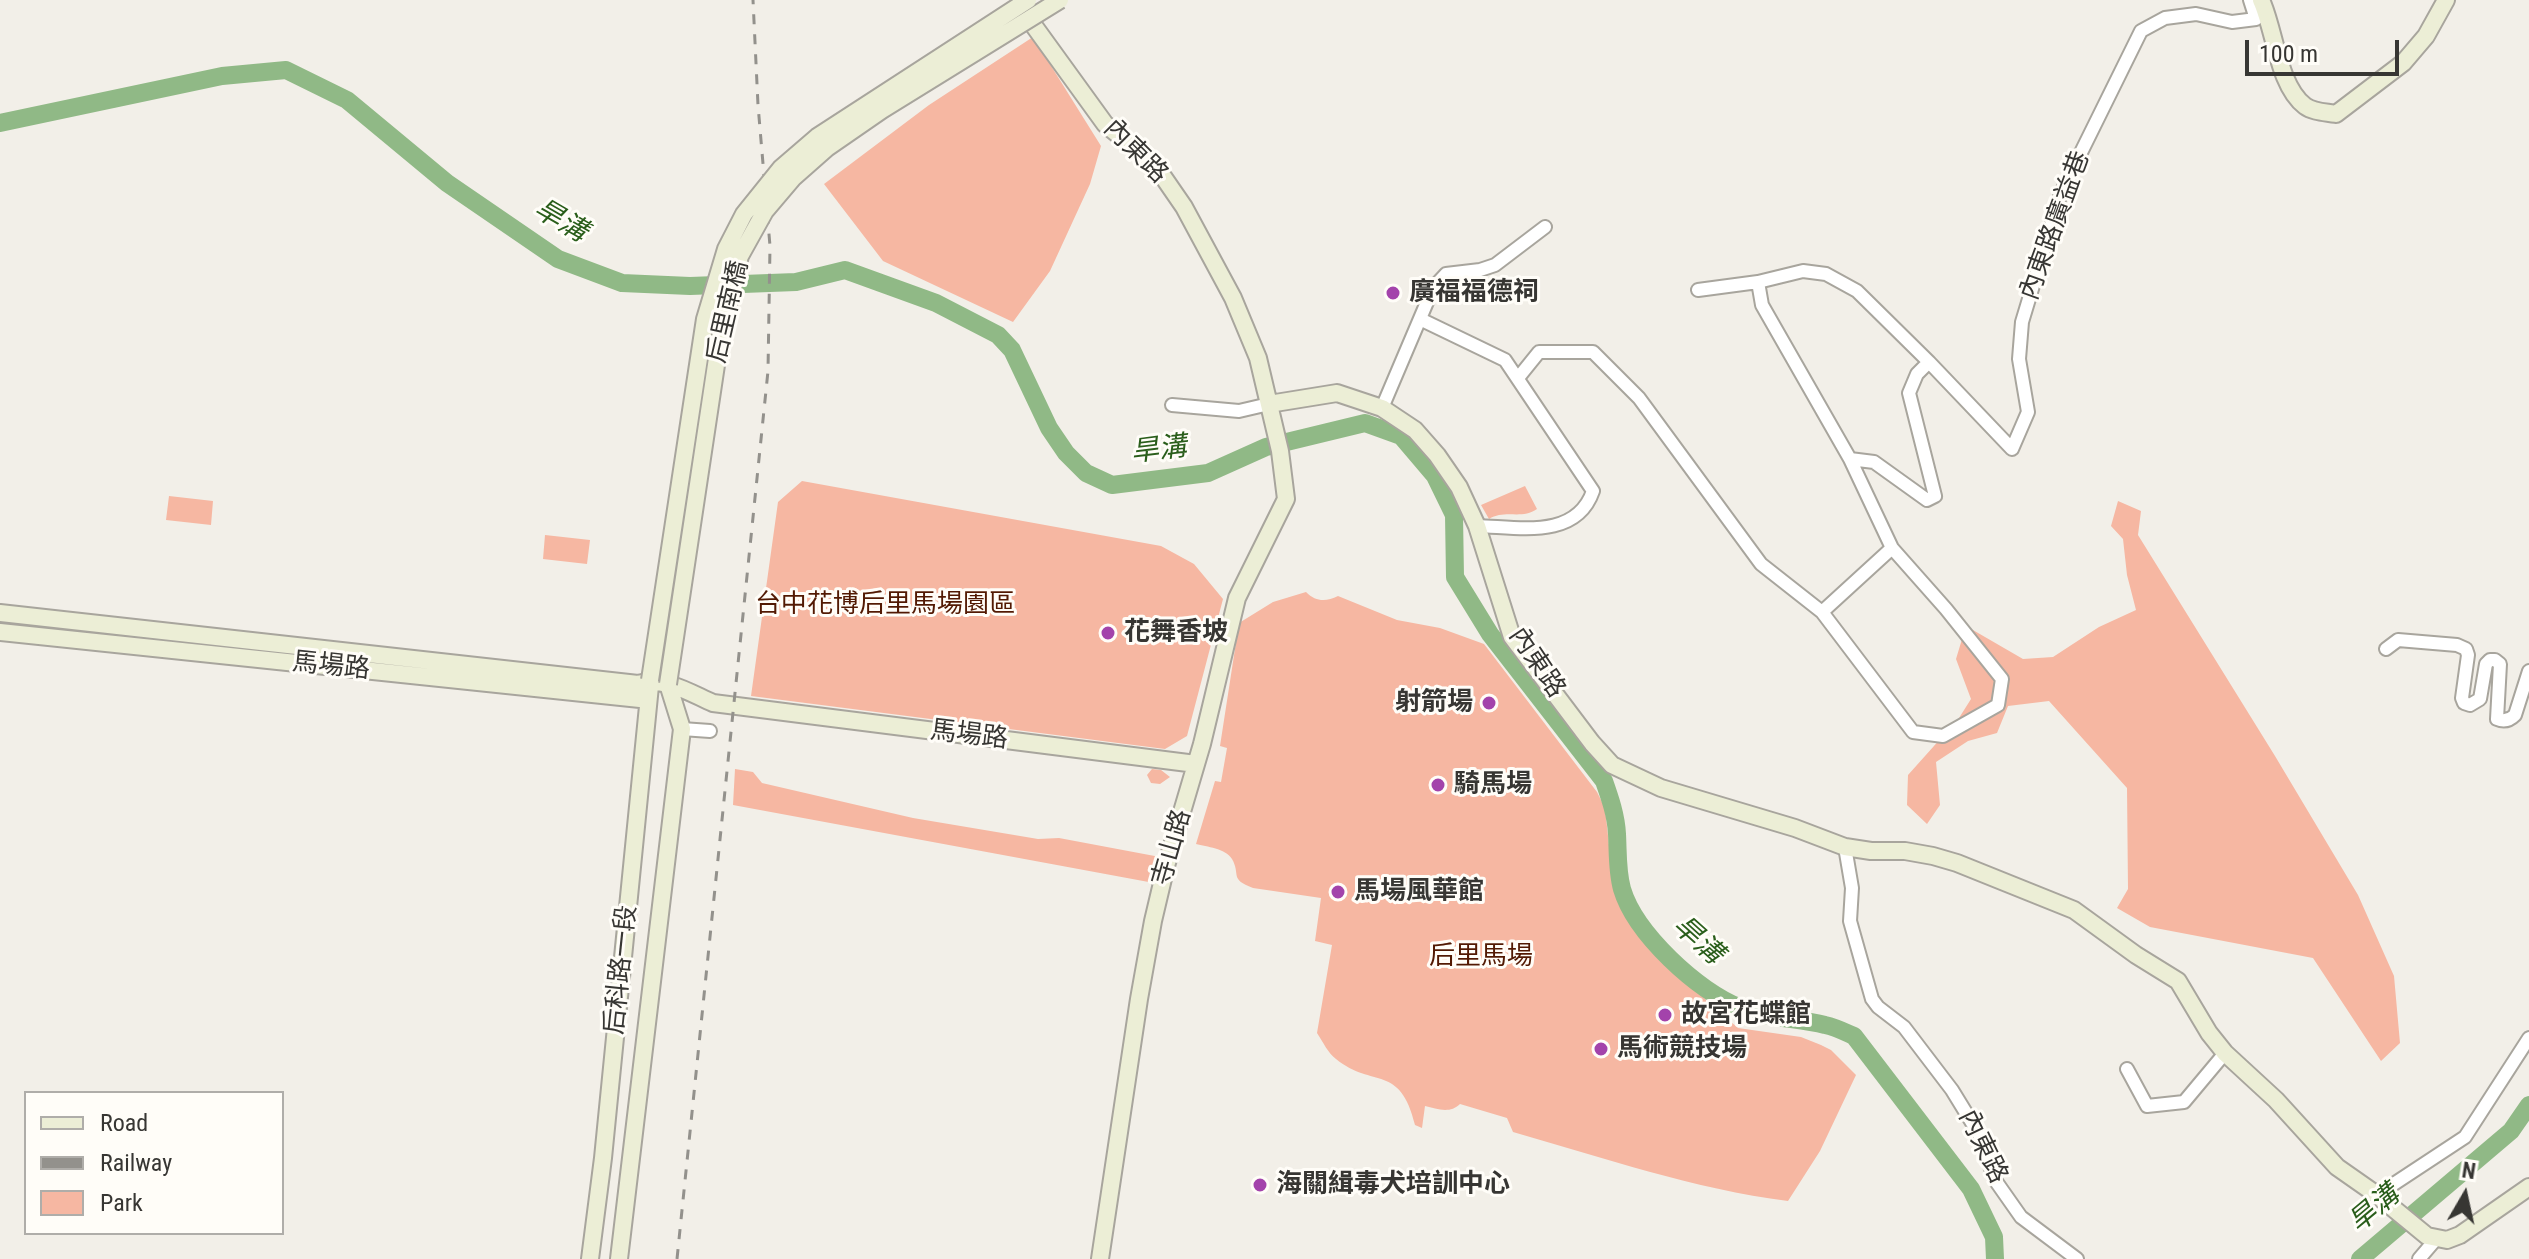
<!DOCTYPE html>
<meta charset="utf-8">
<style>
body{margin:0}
#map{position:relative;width:2529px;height:1259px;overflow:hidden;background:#f2efe8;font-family:"Roboto Condensed",sans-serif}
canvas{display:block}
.legend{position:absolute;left:24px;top:1091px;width:260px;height:144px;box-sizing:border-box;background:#fffdf8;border:2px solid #afada9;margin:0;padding:10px 14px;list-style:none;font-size:24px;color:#373633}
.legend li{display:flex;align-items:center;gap:16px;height:40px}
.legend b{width:40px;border:2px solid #afada9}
.north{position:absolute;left:2425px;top:1155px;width:80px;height:80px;-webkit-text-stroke:6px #fffdf8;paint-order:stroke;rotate:9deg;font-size:22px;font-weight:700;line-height:32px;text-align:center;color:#373633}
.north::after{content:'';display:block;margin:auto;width:28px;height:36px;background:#373633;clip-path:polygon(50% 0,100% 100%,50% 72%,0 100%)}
.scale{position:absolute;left:2245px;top:40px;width:154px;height:36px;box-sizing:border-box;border:4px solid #373633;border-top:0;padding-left:10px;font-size:24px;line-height:28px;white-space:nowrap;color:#373633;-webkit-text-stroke:6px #fffdf8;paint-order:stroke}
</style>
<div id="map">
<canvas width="2529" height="1259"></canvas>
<ul class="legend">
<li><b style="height:10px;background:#eceed6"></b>Road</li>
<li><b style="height:10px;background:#93918c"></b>Railway</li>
<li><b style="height:22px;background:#f6b7a2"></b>Park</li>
</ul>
<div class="north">N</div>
<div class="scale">100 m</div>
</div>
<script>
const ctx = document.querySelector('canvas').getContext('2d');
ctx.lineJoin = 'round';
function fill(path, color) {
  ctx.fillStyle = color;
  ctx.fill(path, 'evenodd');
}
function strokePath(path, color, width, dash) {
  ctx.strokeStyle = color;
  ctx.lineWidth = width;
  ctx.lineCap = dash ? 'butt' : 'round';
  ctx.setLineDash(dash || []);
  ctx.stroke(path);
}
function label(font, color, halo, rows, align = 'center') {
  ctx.font = font + ' "Roboto Condensed","Noto Sans TC",sans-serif';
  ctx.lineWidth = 6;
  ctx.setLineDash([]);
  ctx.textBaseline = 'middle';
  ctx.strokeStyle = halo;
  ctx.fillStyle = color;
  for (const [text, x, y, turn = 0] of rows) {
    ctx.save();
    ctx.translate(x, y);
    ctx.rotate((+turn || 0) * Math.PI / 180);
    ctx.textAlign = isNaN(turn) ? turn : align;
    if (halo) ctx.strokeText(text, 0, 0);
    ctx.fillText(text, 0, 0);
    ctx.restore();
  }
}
fill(new Path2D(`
 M1033,37L1101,146L1090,184L1050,271L1013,322L883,261L824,184L929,105Z
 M802,481L1161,546L1194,564L1223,599L1187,736L1165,749L751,696L778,502Z
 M1525,486L1537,509C1522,520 1505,509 1489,519L1481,505Z
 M169,496L213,501L211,525L166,520Z
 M2118,501L2141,511L2138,535L2275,756L2358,895L2394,976L2400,1043L2381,1061L2313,958L2150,927L2117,908L2128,889L2127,788L2049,701L2008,706L1997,733L1968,741L1936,762L1940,805L1927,824L1907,805L1908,775L1959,718L1971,699L1956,659L1966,626L2023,659L2053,657L2099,627L2136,610L2127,575L2123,539L2111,526Z
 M545,535L590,540L587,564L543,559Z
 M1306,592C1316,602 1326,602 1338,596L1397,620L1440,628L1484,644L1597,792L1605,808L1614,891L1624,913L1661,960L1738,1028L1801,1037L1821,1045L1831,1050L1856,1075L1820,1151L1788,1201C1694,1189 1604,1158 1513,1132L1507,1118L1460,1104C1450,1114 1437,1109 1425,1106L1422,1128L1415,1125C1400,1063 1373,1089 1336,1059C1328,1053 1323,1042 1317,1033L1332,945L1315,941L1321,898L1253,888C1229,879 1241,875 1232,859C1225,848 1207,847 1196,844L1215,781L1221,782L1227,748L1220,746L1239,623L1273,602Z
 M735,769L753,772L762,783L913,818L1038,839L1059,838L1160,857L1154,883L733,805Z
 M1152,769L1161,770L1170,777L1160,784L1151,783L1147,775Z`), '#f6b7a2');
strokePath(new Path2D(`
 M0,123L222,76L286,70L347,100L447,183L558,259L622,283L690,286L796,282L845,270L936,303L998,335L1012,350L1049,428L1066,453L1086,473L1112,485L1208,473L1266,447L1365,423L1401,436L1435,476L1454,515L1455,577L1490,634L1604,781C1610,798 1616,815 1617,834C1618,852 1617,871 1622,889C1635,933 1698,992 1741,1008C1768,1019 1798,1018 1825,1025C1835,1027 1845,1032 1854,1036L1971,1189L1994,1237L1995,1259
 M2360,1259L2511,1131L2529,1105`), '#90b986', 18);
const street = new Path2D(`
 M1698,290L1758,282
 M1422,320L1505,360L1593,491C1576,540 1518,527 1477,526
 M1518,378L1539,352H1593L1639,398L1761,564L1822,612L1913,732L1943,736L1998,705L2002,679L1946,609L1892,548L1850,459L1762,305L1758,282L1803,271L1826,274L1857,291L1929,362L2012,449L2028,412L2019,359L2022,322L2061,193L2141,31L2165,18L2196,14L2232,22L2256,19L2250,0
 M1172,405L1239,411L1269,404
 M1382,408L1433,288L1446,274L1480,270L1495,265L1545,227
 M1850,459L1874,462L1927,500L1935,496L1909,393L1917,374L1929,362
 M1822,612L1892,548
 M2386,649L2398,640L2457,645L2466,649L2468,655L2462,698L2464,703L2470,705L2480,699L2486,664L2490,660H2495L2500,664L2497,719C2504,722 2510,720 2515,715L2529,671
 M682,729L710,731
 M1845,847L1852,888L1850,921L1872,999L1878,1007L1904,1027L1952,1090L1979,1134L1995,1180L2021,1217L2077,1259
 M2127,1069L2147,1106L2184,1102L2225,1053
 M2377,1195L2465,1137L2529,1038
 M2419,1259L2436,1239`);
const secondary = new Path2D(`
 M2261,0C2275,30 2278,86 2305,106C2313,112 2325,112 2336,114L2403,63L2426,36L2446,0
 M1021,8L1105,124L1141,153L1164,178L1184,207L1233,298L1258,358L1280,451L1286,499L1237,598L1202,744L1166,866L1153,921L1139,999L1100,1259
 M1269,404L1337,393L1382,408L1415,430L1437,455L1459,487L1477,526L1512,637L1592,743L1612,765L1661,788L1795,828L1845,847L1871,851H1905L1933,856L1957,863L2074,910L2136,955L2178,981L2209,1033L2225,1053L2276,1100L2337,1167L2377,1195L2427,1236L2447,1240L2460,1235L2529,1187
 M0,613L638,684C664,676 690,693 713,703L1196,764
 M0,632L640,699L650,680
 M590,1259L603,1158L650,686
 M619,1259L682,729L668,684`);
strokePath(street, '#a8a59d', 16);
strokePath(secondary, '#a8a59d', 20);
strokePath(street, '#fff', 12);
strokePath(secondary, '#eceed6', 16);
strokePath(new Path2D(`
 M677,1259L768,371L770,246L758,105L753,0`), '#93918c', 3, [10, 10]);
const secondaryBridge = new Path2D(`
 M650,680L705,319L726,249L744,214L781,168L817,137L1028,0
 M668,684L722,325L740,256L765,211L793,178L827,148L882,110L1060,0`);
strokePath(secondaryBridge, '#a8a59d', 20, []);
strokePath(secondaryBridge, '#eceed6', 16);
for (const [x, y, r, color] of [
 [1393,293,8,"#a343ab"],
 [1108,633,8,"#a343ab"],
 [1489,703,8,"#a343ab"],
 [1438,785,8,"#a343ab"],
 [1338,892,8,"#a343ab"],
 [1665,1015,8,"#a343ab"],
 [1601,1049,8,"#a343ab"],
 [1260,1185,8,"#a343ab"]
]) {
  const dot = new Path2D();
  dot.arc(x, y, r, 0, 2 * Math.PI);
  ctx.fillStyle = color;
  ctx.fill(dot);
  strokePath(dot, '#fffdf8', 3);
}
label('26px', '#373633', '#fffdf8', [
 ["內東路",1135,152,45],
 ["內東路廣益巷",2056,226,-70],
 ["后里南橋",729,312,-77],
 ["內東路",1536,663,56],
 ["馬場路",331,667,6],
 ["馬場路",969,736,7],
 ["寺山路",1173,848,-74],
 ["后科路一段",622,970,-84],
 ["內東路",1982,1147,64]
]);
label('bold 26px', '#373633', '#fffdf8', [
 ["廣福福德祠",1409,293],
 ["花舞香坡",1124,633],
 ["射箭場",1473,703,"right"],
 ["騎馬場",1454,785],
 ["馬場風華館",1354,892],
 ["故宮花蝶館",1681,1015],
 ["馬術競技場",1617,1049],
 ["海關緝毒犬培訓中心",1276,1185]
], 'left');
label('26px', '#521903', '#fffdf8', [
 ["台中花博后里馬場園區",885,605],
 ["后里馬場",1481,957]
]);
label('italic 28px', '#2a5e1b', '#fffdf8', [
 ["旱溝",560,222,30],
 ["旱溝",1159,451,-7],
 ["旱溝",1697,941,42],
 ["旱溝",2375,1210,-40]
]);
</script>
